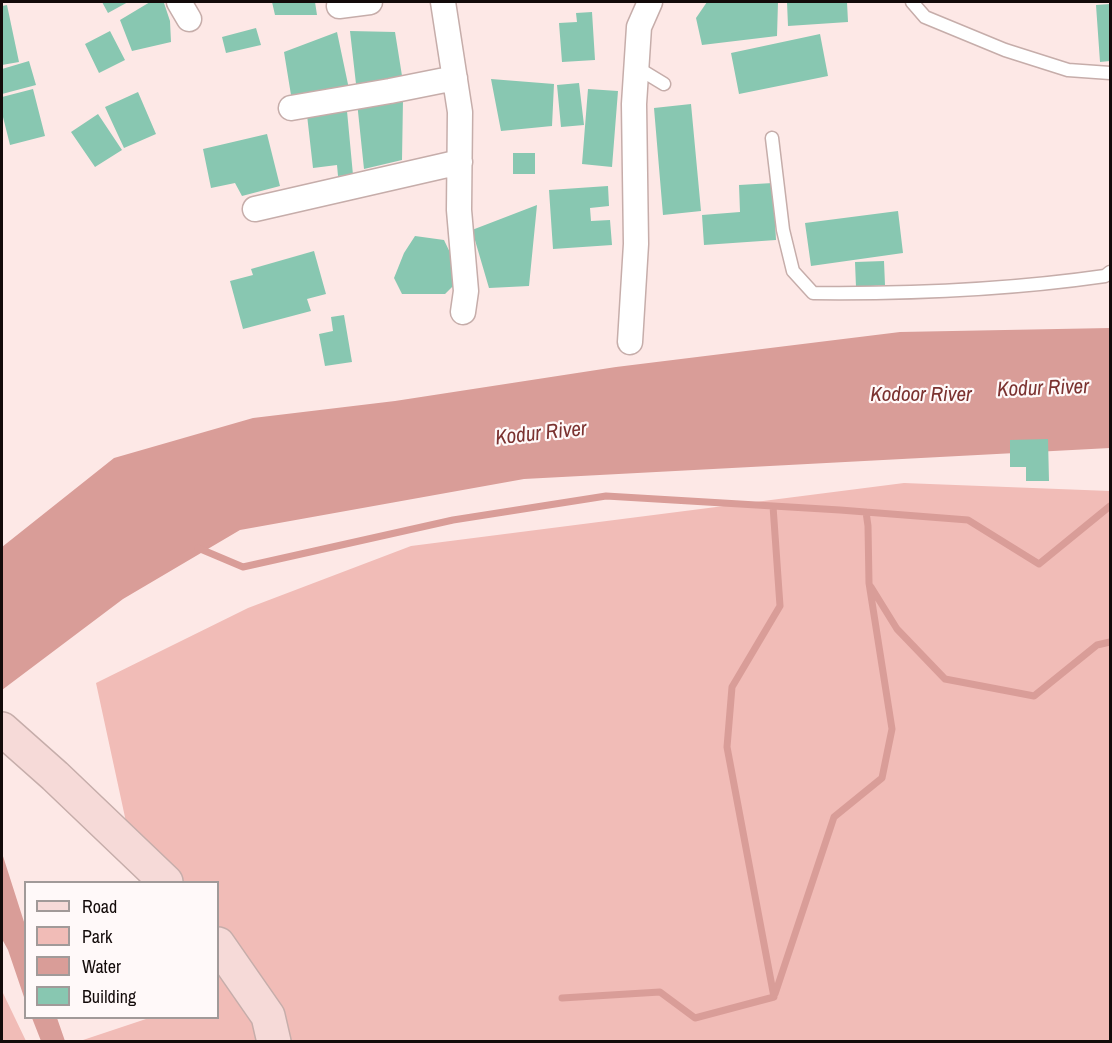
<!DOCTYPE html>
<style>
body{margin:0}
#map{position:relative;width:1112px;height:1043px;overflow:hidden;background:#fde8e6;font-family:"Archivo Narrow",sans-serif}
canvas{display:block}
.frame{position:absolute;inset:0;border:3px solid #130b0a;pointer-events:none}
.legend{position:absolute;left:24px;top:881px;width:195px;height:138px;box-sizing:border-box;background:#fff9f9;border:2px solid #a19a99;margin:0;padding:8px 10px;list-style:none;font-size:18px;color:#130b0a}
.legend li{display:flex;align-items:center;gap:12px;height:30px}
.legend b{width:30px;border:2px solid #a19a99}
</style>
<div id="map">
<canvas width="1112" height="1043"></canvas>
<div class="frame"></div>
<ul class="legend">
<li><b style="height:8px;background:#f6dad8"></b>Road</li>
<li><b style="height:16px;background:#f1bcb7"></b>Park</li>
<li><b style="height:16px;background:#d99d98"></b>Water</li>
<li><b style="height:16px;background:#88c7b1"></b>Building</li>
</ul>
</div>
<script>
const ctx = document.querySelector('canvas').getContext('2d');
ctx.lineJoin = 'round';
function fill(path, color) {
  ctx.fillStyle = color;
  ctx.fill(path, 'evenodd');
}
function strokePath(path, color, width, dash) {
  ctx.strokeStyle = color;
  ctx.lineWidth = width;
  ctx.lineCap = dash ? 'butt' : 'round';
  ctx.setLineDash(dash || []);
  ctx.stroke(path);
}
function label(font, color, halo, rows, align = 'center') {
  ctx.font = font + ' "Archivo Narrow",sans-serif';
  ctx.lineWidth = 4.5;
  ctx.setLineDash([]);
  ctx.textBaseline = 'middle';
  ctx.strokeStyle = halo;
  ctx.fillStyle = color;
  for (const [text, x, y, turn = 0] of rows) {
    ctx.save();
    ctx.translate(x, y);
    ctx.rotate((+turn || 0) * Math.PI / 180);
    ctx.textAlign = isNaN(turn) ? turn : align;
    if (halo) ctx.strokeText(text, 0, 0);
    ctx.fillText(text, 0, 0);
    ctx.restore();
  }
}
fill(new Path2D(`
 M904,483L1110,491V1041L77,1042L149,1018H218V882H139L96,683L248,608L411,546Z
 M2,991L26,1041H2Z`), '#f1bcb7');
fill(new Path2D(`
 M1110,328V448L524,479L240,530L123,599L2,690V547L114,458L253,418L395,401L616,367L900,332Z
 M2,853L25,925V1000L8,950L2,939Z
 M32,1018H57L65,1041H41Z`), '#d99d98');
strokePath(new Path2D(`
 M198,548L243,567L453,520L606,496L840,510L968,520L1039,564L1110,506
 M871,587L897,629L945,679L1034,696L1097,645L1110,642
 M775,994L834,817L882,778L892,729L869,583L868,526L866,512
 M562,998L660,992L695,1018L774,997L727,747L732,687L780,606L773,506`), '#d99d98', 7);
fill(new Path2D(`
 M102,2H128L108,13Z
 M150,2L164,3L170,21L171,42L132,51L120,20Z
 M272,2H315L317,15H275Z
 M707,2H778L777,36L702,45L696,18Z
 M787,2H847L848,22L788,26Z
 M1110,4V61L1100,62L1096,5Z
 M7,5L19,62L2,65V6Z
 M592,12L595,60L562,62L559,23L577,22L576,13Z
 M256,28L261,45L226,53L222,37Z
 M110,31L125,60L99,73L85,44Z
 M350,31L395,32L403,82L356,84Z
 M337,32L349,89L291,95L284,52Z
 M820,34L828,76L739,94L731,53Z
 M29,61L36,85L2,94V69Z
 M491,79L554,84L552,126L501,131Z
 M579,83L584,125L561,127L557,85Z
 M33,89L45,136L10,145L2,113V97Z
 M588,89L618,91L612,167L582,164Z
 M138,92L156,134L124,148L105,107Z
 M403,99L402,160L364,169L357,102Z
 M691,104L701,211L663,215L654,108Z
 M347,111L353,175L338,176L337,165L313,168L307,115Z
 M98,114L122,150L95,167L71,132Z
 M267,134L280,186L242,196L235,183L211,188L203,149Z
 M513,153H535V174H513Z
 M773,183L776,240L704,245L702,215L740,212L739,185Z
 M608,186L609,206L590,208L591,221L610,220L612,245L553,249L549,190Z
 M537,205L529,286L489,288L472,230Z
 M898,211L903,253L811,266L805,223Z
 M415,236L444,240L455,263V284L445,294H402L394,278L404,253Z
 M314,251L326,294L307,299L311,311L243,329L230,281L253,275L251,269Z
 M884,261L885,285L856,287L855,262Z
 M344,315L352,362L325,366L319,334L333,331L331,317Z
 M1048,439L1049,481H1026V467H1010V440Z`), '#88c7b1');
const lane = new Path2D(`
 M912,2L925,17L1005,50L1068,70L1110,73
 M636,67L664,84
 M772,138L783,230L793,271L813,293C911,294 1008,290 1105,276L1110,272`);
const street = new Path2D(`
 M179,2L189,19
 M443,2L460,112L459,210L466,291L463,312
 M339,6L370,2
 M291,108L390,91L455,78
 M255,209L460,162
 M630,342L636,244L634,104L639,27L650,2`);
const secondary = new Path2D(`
 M2,729L55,776L166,882
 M218,944L268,1016L274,1042`);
strokePath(lane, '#c6adaa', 15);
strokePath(street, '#c6adaa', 27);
strokePath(secondary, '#c6adaa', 36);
strokePath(lane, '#fff', 12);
strokePath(street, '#fff', 24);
strokePath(secondary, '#f6dad8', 33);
label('italic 21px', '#7b3230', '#fff9f9', [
 ["Kodur River",1043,389,-2],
 ["Kodoor River",921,395],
 ["Kodur River",541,434,-6]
]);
</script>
